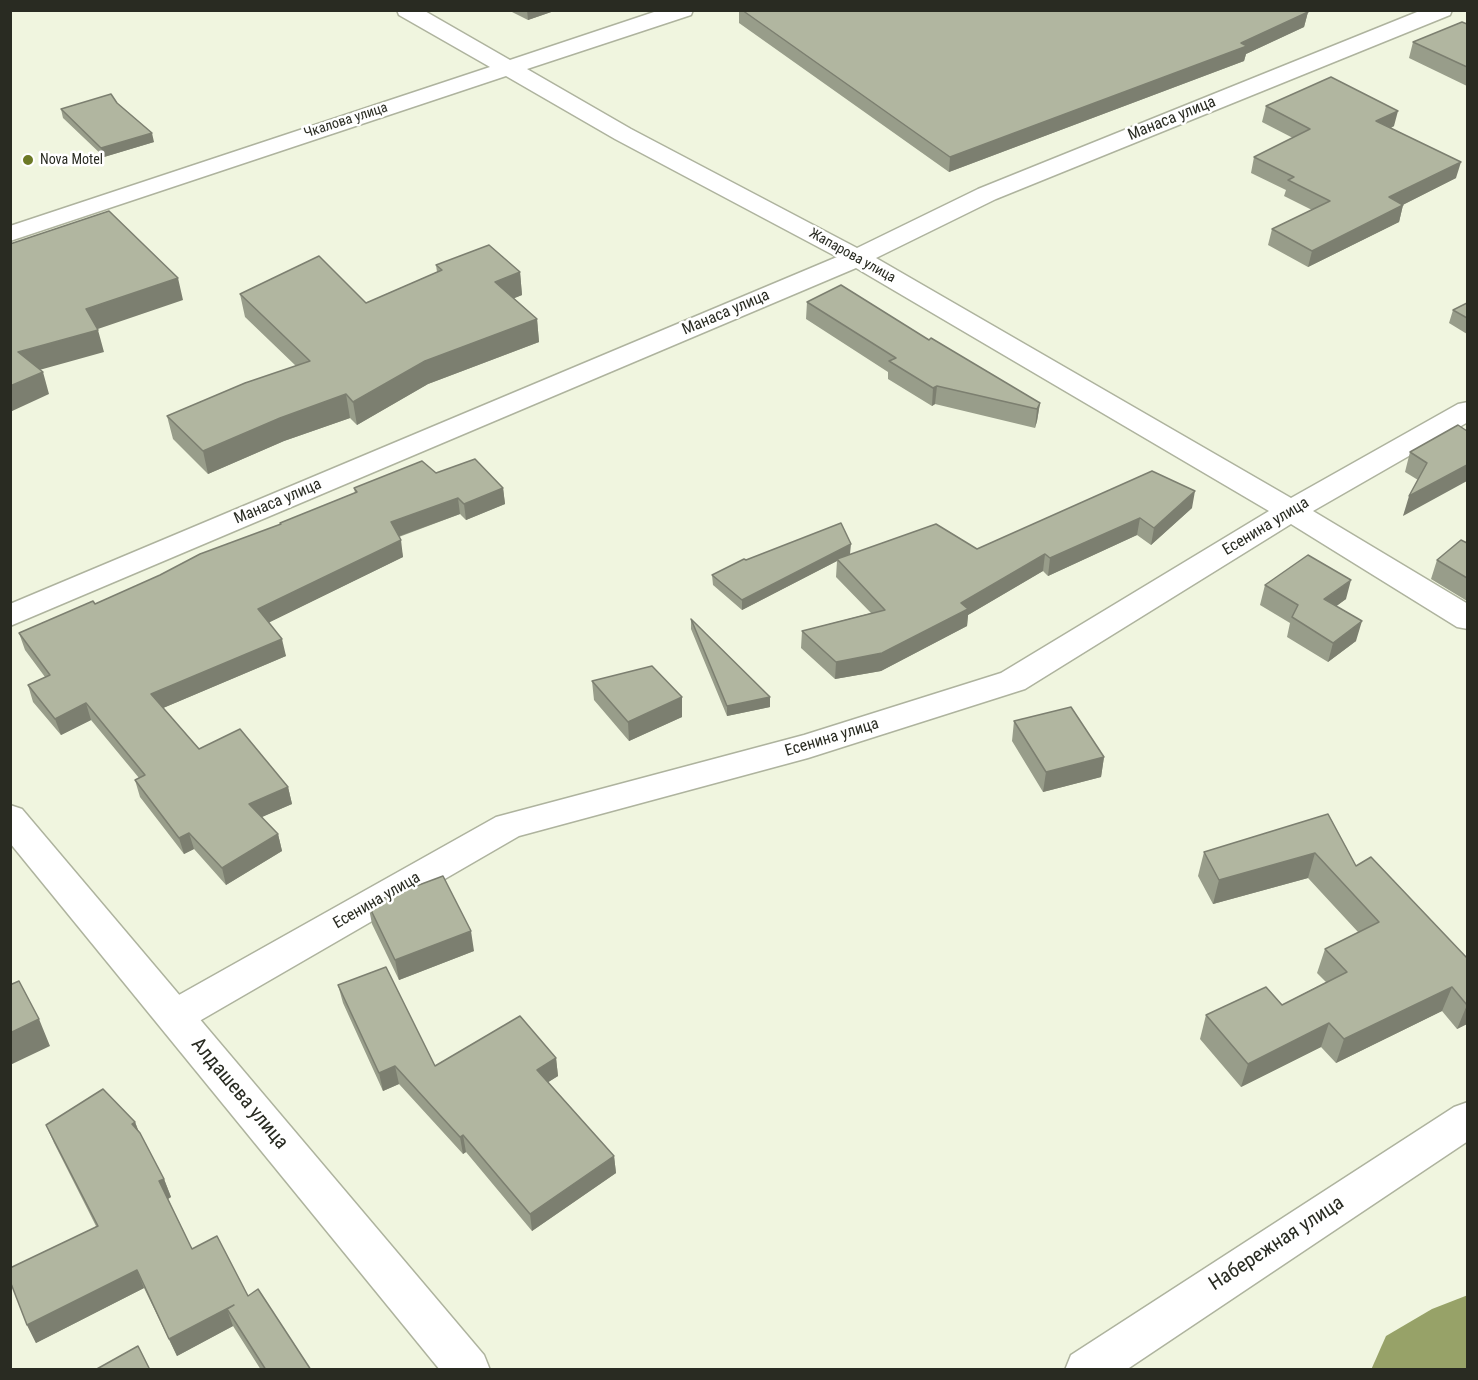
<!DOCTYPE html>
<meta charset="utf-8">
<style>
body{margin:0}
#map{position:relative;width:1478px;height:1380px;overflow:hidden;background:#f0f5df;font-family:"Roboto Condensed",sans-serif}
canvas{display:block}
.frame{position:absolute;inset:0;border:12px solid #292b22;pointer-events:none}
</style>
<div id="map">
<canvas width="1478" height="1380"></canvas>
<div class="frame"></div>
</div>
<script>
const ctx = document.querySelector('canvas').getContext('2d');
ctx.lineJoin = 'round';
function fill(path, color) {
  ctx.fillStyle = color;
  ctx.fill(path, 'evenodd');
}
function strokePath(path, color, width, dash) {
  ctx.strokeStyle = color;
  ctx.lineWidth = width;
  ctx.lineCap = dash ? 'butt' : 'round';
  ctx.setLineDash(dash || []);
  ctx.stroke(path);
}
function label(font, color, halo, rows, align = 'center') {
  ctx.font = font + ' "Roboto Condensed",sans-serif';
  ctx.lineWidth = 5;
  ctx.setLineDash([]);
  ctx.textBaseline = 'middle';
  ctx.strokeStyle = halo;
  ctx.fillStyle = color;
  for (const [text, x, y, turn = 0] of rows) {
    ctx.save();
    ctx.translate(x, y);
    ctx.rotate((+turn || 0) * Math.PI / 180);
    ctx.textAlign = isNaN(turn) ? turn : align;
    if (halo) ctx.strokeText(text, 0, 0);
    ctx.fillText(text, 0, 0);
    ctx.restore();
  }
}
fill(new Path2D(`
 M1468,1295V1370H1371L1386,1336L1432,1309Z`), '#97a268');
const minor = new Path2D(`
 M397,10H423L510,60L660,10H693L691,15L527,69L631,129L857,248L978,189L1422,10H1452L1450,15L996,199L876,258L1291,498L1458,404L1468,402V422L1313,511L1468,604V629L1457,627L1291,524L1025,689L808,758L519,836L189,1027L175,1032L161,1027L156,1016L161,1005L496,817L804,735L1001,673L1269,511L856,268L10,626V604L837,257L615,139L506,76L10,241V226L490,67L399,15Z
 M1468,1102V1141L1126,1370H1065L1071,1355L1454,1107Z`);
const tertiary = new Path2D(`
 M10,805L22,809L484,1355L490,1370H440L10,843Z`);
strokePath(minor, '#aeb39e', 3);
strokePath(tertiary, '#aeb39e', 3);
fill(minor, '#fff');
fill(tertiary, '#fff');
fill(new Path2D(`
 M508,10H557L528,20Z
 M739,10H1304L1308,12L1304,27L1246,54L1244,61L949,172L739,23Z
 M1467,24V86L1409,58L1413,42Z
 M117,103L154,142L104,157L63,118L61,109Z
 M1266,106L1394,126L1391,128L1456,178L1402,205H1403L1399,222L1308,267L1268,245L1272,229L1312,210L1284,196L1286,190L1251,173L1254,157L1293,138L1262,122Z
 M436,265L520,272L522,295L514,298L537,319L539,342L428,384L357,425L350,418L284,441L208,474L173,439L167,416L296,366L245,317L240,294L366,303L437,272Z
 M807,302L929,340L1040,403L1037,421L1035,428L935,404L932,406L888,379V372L806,319Z
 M1467,303V334L1449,323L1453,310Z
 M1458,425L1403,516L1418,480L1405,472L1410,452Z
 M436,473L503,488L505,504L466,520L460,514L399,537L403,557L269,622L286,656L163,708L199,749L288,787L292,804L261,817L278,834L282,851L226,885L194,849L184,854L140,797L135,780L139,778L91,720L61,735L33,702L28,685L45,677L25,650L19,633L95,604L281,525L280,523L355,493L354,488Z
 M1192,508L1151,545L1137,535L1048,576L1043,571L968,615L967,626L881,671L835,679L801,648L802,631L871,613L836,577L837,561L742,610L713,585L712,575L746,560L850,554L846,556L977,549Z
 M1467,543V601L1431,579L1437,560Z
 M1265,585L1346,599L1336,606L1356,641L1328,662L1287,637L1290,623L1260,605Z
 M691,619L770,697V707L727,716L691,629Z
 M592,681L682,697V717L629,741L594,700Z
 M1014,721L1104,757L1101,777L1043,792L1012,741Z
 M1328,814L1356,866L1467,958V1024L1457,1029L1442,1011L1336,1063L1321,1047L1241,1087L1200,1039L1206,1015L1282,1005L1326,982L1317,973L1325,949L1358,932L1308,878L1213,904L1198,876L1204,852Z
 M368,904L474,951L399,980L372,924Z
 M338,985L435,1066L556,1058L558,1076L548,1082L614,1156L616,1173L532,1231L466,1152L463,1154L399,1084L383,1091L343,1003Z
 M135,1122L139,1132L164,1179L171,1197L168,1199L192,1249L248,1296L311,1370H261L233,1326L177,1356L144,1288L36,1343L27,1325L96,1226L54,1143L46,1125Z`), '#989d8a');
fill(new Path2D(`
 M527,10H557L528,20Z
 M1308,12L1304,27L1246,54L1244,61L949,172L950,157L1241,43Z
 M1398,111L1394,126L1372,137L1376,121Z
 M152,133L154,142L104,157L101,148Z
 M1461,162L1456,178L1385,214L1389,197Z
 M1403,205L1399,222L1308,267L1312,251Z
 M520,272L522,295L498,305L495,282Z
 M178,278L183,300L92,331L86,309Z
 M537,319L539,342L428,384L357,425L353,402L425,361Z
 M98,330L104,352L25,374L18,352Z
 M43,372L49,394L10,412V386Z
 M937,386L935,404L932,406L933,388Z
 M346,394L350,418L284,441L208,474L203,451L280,418Z
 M1040,403L1037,421L1035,428L1037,409Z
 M1467,465V481L1403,516L1409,496Z
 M503,488L505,504L466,520L464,504Z
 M1195,491L1192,508L1151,545L1154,528Z
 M458,498L460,514L394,538L391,522Z
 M1140,518L1137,535L1048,576L1050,558Z
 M401,540L403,557L262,626L258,609Z
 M851,544L850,554L838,560L837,559V561L742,610V600Z
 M1045,554L1043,571L968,615L967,626L881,671L835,679L836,662L961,603Z
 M1351,580L1346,599L1319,619L1324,599Z
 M1362,621L1356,641L1328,662L1333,643Z
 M282,639L286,656L156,711L151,694Z
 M682,697V717L629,741L628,722Z
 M770,697V707L727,716V706Z
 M86,703L91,720L61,735L55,719Z
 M1104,757L1101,777L1043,792L1046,772Z
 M288,787L292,804L253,821L249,804Z
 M189,833L194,849L184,854L179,838Z
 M278,834L282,851L226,885L222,868Z
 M1315,853L1308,878L1213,904L1219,880Z
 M471,931L474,951L399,980L395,960Z
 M1452,987L1442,1011L1336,1063L1344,1039Z
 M1467,1005V1024L1457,1029Z
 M39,1019L50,1046L10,1065V1033Z
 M1329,1023L1321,1047L1241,1087L1248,1064Z
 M556,1058L558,1076L539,1088L537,1070Z
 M395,1066L399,1084L383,1091L379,1073Z
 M135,1122L142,1141L132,1124Z
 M463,1135L466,1152L463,1154L460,1137Z
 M614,1156L616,1173L532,1231L530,1214Z
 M164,1179L171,1197L166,1200L159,1181Z
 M137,1270L144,1288L36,1343L27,1325Z
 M234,1305L227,1309L233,1326L177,1356L169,1339Z`), '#7c7f70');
const building = new Path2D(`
 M742,10H1304L1308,12L1241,43L1247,46L950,157Z
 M1462,22L1467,24V67L1413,42Z
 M1331,77L1398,111L1376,121L1461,162L1389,197L1403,205L1312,251L1272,229L1330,201L1288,180L1294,177L1254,157L1310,129L1266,106Z
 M111,94L117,103L152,133L101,148L61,109Z
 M109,211L178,278L86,309L98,330L18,352L43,372L10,386V244Z
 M489,245L520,272L495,282L537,319L425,361L353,402L346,394L280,418L203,451L167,416L245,383L310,361L240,294L319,256L366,303L442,270L436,265Z
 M841,285L929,340L931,338L1040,403L1037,409L937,386L933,388L889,361L896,358L807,302Z
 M1467,303V318L1453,310Z
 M1458,425L1467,431V465L1409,496L1427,463L1410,452Z
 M475,459L503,488L464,504L458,498L391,522L401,540L258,609L282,639L151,694L199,749L240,729L288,787L249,804L278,834L222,868L189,833L179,838L135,780L145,775L86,703L55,719L28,685L50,675L19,633L93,601L95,604L160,575L200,554L281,524L280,523L357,492L354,488L422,461L436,473Z
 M1152,471L1195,491L1154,528L1140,518L1050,558L1045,554L961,603L968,609L882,653L836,662L802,631L885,610L837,559L936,524L977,549Z
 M841,523L851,544L742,600L712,575L744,559L746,560Z
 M1461,540L1467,543V578L1437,560Z
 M1308,555L1351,580L1324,599L1362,621L1333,643L1292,617L1298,605L1265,585Z
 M691,619L770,697L727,706Z
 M652,666L682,697L628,722L592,681Z
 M1071,707L1104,757L1046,772L1014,721Z
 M1328,814L1356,866L1371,857L1467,958V1005L1452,987L1344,1039L1329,1023L1248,1064L1206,1015L1266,987L1282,1005L1347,972L1325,949L1379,922L1315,853L1219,880L1204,852Z
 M443,876L471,931L395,960L368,904Z
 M386,967L435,1066L520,1016L556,1058L537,1070L614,1156L530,1214L463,1135L460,1137L395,1066L379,1073L338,985Z
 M19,981L39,1019L10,1033V983L12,984Z
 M103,1089L135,1122L132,1124L140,1133L164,1179L159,1181L192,1249L217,1236L248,1296L258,1289L311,1370H266L227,1309L234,1305L169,1339L137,1270L27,1325L10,1281V1268L98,1226L46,1125Z
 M138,1346L150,1370H95Z`);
fill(building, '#b1b6a0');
strokePath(building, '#7c7f70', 1.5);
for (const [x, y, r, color] of [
 [28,160,6,"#6c7925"]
]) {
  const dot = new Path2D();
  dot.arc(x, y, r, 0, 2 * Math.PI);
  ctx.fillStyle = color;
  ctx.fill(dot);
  strokePath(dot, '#fff', 2);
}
label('14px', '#292b22', '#fff', [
 ["Чкалова улица",346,121,-18],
 ["Жапарова улица",852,256,29]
]);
label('14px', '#292b22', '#fff', [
 ["Nova Motel",40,160]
], 'left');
label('16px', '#292b22', '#fff', [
 ["Манаса улица",1172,119,-22],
 ["Манаса улица",726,313,-23],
 ["Манаса улица",278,502,-23],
 ["Есенина улица",1266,527,-31],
 ["Есенина улица",832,738,-17],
 ["Есенина улица",377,901,-30]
]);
label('20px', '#292b22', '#fff', [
 ["Алдашева улица",239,1094,50],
 ["Набережная улица",1277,1244,-33]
]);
</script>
